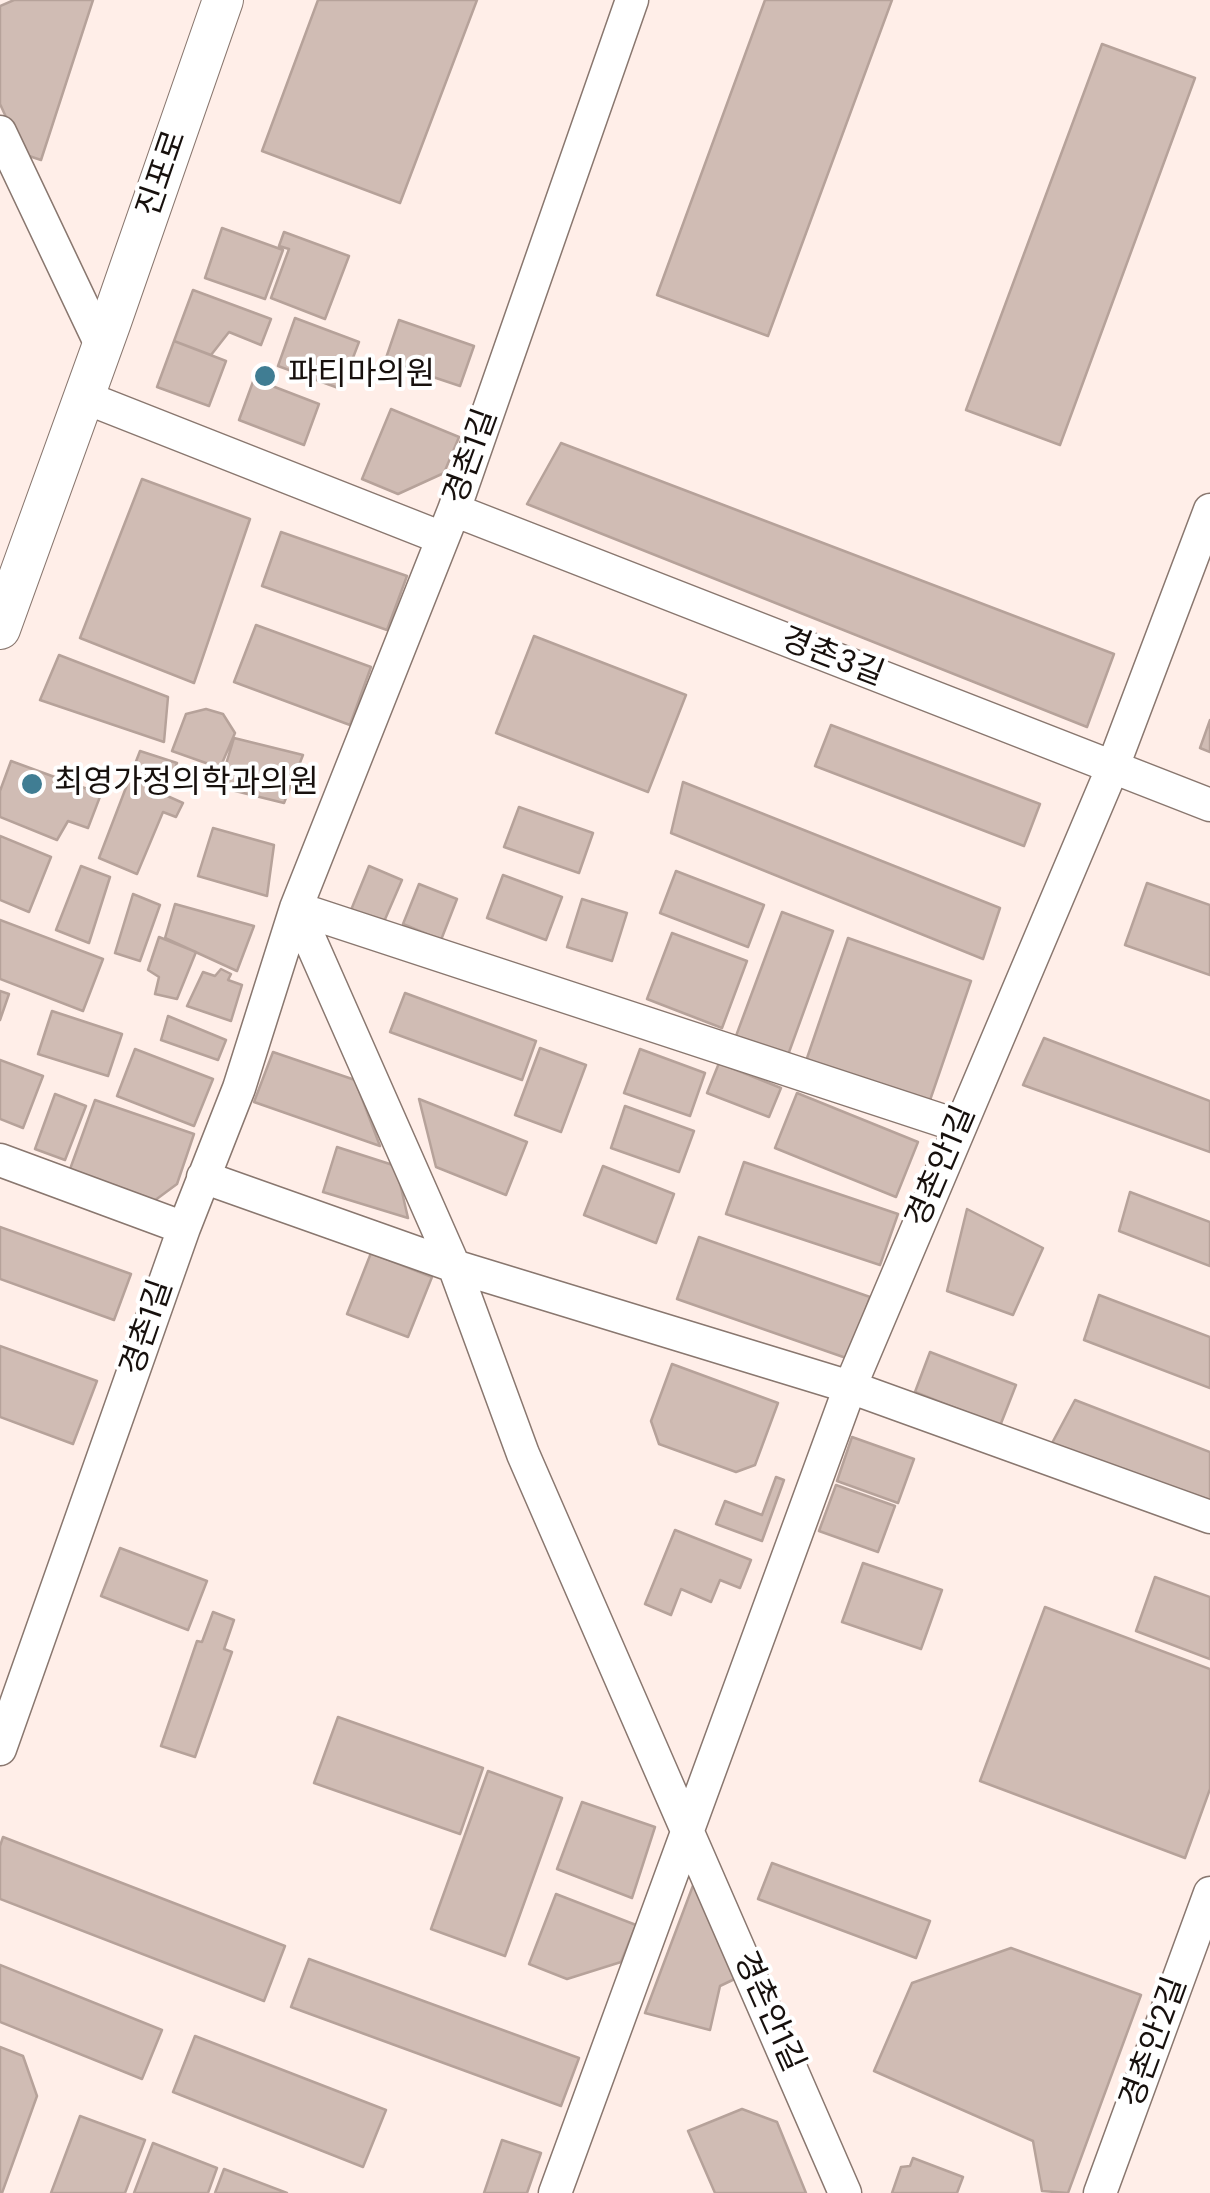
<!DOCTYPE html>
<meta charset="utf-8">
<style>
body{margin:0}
canvas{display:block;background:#ffeee8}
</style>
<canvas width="1210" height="2193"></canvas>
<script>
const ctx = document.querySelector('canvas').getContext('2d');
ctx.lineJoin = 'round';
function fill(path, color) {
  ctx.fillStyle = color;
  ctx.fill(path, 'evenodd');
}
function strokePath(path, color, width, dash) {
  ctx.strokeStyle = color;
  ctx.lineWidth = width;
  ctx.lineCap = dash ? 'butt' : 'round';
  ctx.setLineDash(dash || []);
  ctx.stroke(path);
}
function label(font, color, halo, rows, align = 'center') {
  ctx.font = font + ' "DM Sans","Noto Sans KR",sans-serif';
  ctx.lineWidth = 8;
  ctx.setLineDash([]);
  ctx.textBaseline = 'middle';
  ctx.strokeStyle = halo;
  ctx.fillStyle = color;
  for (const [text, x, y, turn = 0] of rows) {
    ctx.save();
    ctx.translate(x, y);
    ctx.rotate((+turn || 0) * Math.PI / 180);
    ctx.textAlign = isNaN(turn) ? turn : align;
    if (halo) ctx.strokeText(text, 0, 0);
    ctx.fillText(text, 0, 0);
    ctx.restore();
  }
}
const building = new Path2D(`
 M14,0H93L41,160L23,154L0,104V6Z
 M318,0H477L400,203L262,151Z
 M765,0H892L768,336L657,295Z
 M1102,44L1195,78L1060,445L966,410Z
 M222,228L283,250L265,299L205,278Z
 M284,232L349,256L325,319L271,298L289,249L279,246Z
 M193,290L271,319L261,345L229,332L211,355L174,341Z
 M295,318L359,342L341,389L278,366Z
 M399,320L474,346L460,386L385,361Z
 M174,341L226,361L209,406L157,387Z
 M254,379L319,404L304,445L239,420Z
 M391,409L459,437L444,473L398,494L362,479Z
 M561,443L1114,654L1087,727L527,504Z
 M142,479L250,519L194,683L80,638Z
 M281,532L407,576L387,630L262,586Z
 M256,625L371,667L350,725L234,682Z
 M534,636L686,695L648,792L496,733Z
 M59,655L168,697L164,742L40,700Z
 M206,709L223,714L235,733L220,768L172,751L186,714Z
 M1210,720V752L1200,748Z
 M831,725L1040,804L1024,846L815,766Z
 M234,738L303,755L284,803L219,787Z
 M140,751L177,763L165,795L183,803L176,817L163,812L137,874L99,858Z
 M11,761L101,794L88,828L68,821L57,840L0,817V791Z
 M683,782L1000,908L983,959L671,833Z
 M519,807L593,833L579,873L504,847Z
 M213,828L274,845L267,896L198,876Z
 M0,836L51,857L29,912L0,900Z
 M81,866L110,877L89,943L56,930Z
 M369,866L402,880L383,924L351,910Z
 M676,871L764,905L748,947L660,913Z
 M503,875L562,897L546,940L487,918Z
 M1147,883L1210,905V975L1125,945Z
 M419,884L457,899L441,940L403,924Z
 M133,894L160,905L140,961L115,953Z
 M582,899L627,913L612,961L567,947Z
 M175,904L254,926L237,971L165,938Z
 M782,912L833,931L788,1055L736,1036Z
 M0,920L103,959L83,1011L0,979Z
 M672,933L747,961L722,1028L647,999Z
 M159,937L196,952L177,999L155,994L159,977L148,970Z
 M848,938L971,981L928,1106L805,1064Z
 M221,969L231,974L228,980L242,985L231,1021L187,1006L203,972L215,976Z
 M0,991L9,994L0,1020Z
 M405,993L536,1041L522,1080L390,1032Z
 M52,1011L122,1034L108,1076L38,1054Z
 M168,1016L226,1040L218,1060L161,1040Z
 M1044,1038L1210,1101V1152L1023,1085Z
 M540,1048L586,1065L561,1132L515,1115Z
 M135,1049L213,1079L194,1126L117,1096Z
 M640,1049L705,1073L690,1116L624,1093Z
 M273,1052L355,1080L380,1146L254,1102Z
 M0,1060L43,1076L23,1128L0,1119Z
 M719,1063L781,1088L769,1117L707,1093Z
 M797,1093L918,1142L896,1197L775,1148Z
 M55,1094L86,1106L65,1160L35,1149Z
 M419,1099L527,1142L506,1195L436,1167Z
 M95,1100L194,1134L177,1184L154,1201L69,1172Z
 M625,1106L694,1131L679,1172L611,1148Z
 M337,1147L396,1166L408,1218L323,1192Z
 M744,1162L898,1214L880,1265L726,1214Z
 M603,1166L674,1194L656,1243L584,1215Z
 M1130,1192L1210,1222V1266L1119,1231Z
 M967,1209L1043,1248L1013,1315L947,1291Z
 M0,1227L131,1274L114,1320L0,1279Z
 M699,1237L870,1297L849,1359L677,1299Z
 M371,1253L432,1277L408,1337L347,1314Z
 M1099,1295L1210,1337V1388L1084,1340Z
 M0,1346L97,1381L73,1444L0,1417Z
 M930,1352L1016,1385L1000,1426L915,1392Z
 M672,1364L778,1403L755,1465L736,1472L659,1444L651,1421Z
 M1075,1400L1210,1452V1500L1051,1445Z
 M852,1437L914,1459L898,1503L837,1481Z
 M776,1477L784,1480L762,1541L716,1524L725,1501L762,1515Z
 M836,1485L895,1506L878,1552L819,1531Z
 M675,1530L751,1560L740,1588L720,1580L711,1602L681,1589L671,1615L645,1604Z
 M120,1548L207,1581L188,1630L101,1596Z
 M863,1563L942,1590L921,1649L842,1622Z
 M1155,1577L1210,1597V1659L1136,1631Z
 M1045,1607L1210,1669V1789L1185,1858L980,1781Z
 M213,1612L234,1620L224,1649L232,1652L195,1757L161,1746L197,1641L202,1642Z
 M338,1717L483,1768L460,1834L314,1783Z
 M488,1771L562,1798L505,1956L431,1929Z
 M582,1802L655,1827L632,1898L557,1869Z
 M3,1837L285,1946L264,2001L0,1899V1846Z
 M772,1863L930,1921L916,1958L758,1899Z
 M697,1875L743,1975L720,1986L710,2030L645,2013Z
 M556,1894L636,1925L621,1962L567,1979L529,1964Z
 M1011,1948L1141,1995L1068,2193L1042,2191L1033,2141L874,2071L912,1983Z
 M309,1959L579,2058L561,2106L291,2007Z
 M0,1965L162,2030L142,2079L0,2022Z
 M195,2036L386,2110L363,2167L173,2092Z
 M0,2047L23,2056L37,2096L2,2193H0Z
 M742,2109L777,2122L806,2193H715L688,2131Z
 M80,2116L145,2140L125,2193H51Z
 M502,2140L541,2153L527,2193H484Z
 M153,2143L217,2168L208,2193H134Z
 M913,2158L963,2177L957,2193H892L901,2167L910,2166Z
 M224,2169L287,2193H215Z`);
fill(building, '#d0bcb4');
strokePath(building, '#b6a29a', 2.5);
const minor = new Path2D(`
 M0,132L102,347
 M84,397L442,538
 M454,510L1210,805
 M0,1160L184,1228
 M203,1177L454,1266L850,1387L1210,1517
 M0,1749L184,1228L239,1088L296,908L454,510L632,0
 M555,2193L850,1387L1112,769L1210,510
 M845,2193L523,1454L454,1266L296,908L959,1126
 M1100,2193L1210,1893`);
const tertiary = new Path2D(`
 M0,629L111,322L223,0`);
strokePath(minor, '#89776f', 35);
strokePath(tertiary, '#89776f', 42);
strokePath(minor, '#fff', 32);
strokePath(tertiary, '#fff', 40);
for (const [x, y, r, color] of [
 [265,376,12,"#407d93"],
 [32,784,12,"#407d93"]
]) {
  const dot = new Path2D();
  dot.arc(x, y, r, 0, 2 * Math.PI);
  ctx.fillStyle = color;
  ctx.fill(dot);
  strokePath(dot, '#fff', 4);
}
label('32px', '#17100d', '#fff', [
 ["진포로",163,174,-71],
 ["경촌1길",472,457,-70],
 ["경촌3길",832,658,21],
 ["경촌안1길",942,1167,-67],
 ["경촌1길",148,1328,-71],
 ["경촌안1길",768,2012,66],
 ["경촌안2길",1155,2043,-70]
]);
label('32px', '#17100d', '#fff', [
 ["파티마의원",288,376],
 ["최영가정의학과의원",54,784]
], 'left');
</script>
